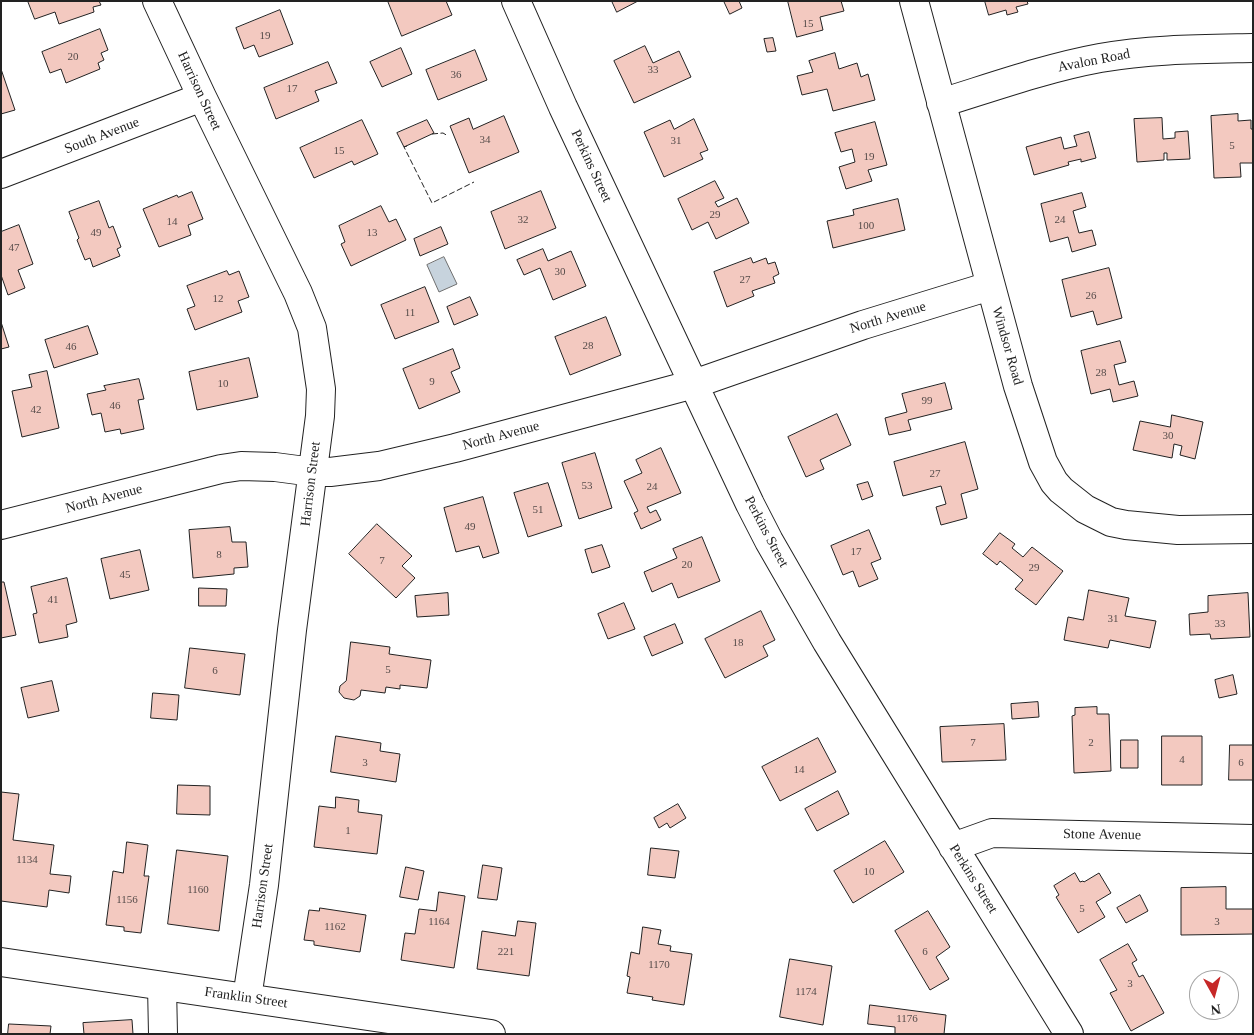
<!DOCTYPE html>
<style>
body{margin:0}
#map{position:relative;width:1254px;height:1035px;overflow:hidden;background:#fff;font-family:Georgia,serif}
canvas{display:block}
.frame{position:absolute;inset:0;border:2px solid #222;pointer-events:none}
.north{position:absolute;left:1189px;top:970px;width:50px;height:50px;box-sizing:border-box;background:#fff;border:1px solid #a7a7a7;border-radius:50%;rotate:173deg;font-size:14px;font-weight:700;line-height:20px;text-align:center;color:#222}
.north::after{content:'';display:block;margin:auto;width:18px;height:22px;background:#c62828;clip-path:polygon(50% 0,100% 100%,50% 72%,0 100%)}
</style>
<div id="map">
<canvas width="1254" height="1035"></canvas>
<div class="frame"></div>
<div class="north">N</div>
</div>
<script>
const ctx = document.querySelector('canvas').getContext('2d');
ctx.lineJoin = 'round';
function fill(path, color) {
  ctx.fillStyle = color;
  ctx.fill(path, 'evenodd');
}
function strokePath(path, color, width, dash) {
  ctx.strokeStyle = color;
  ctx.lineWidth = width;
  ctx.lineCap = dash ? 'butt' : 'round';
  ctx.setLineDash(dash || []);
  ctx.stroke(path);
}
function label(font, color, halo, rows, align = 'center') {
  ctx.font = font + ' Georgia,serif';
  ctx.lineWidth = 4;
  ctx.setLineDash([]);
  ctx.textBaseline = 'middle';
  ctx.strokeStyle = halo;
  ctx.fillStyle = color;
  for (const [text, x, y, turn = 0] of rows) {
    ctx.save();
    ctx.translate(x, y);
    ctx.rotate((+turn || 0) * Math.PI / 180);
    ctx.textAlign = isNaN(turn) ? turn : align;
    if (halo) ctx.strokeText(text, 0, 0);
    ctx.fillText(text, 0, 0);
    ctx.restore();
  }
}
const water = new Path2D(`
 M444,257L457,284L439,292L427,265Z`);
fill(water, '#c7d3dd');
strokePath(water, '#6f6f6f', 1);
const building = new Path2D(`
 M28,1H99L101,5L93,7L94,12L59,24L55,12L35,19Z
 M388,1H446L452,15L402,36Z
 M612,1H638L617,12Z
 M724,1H739L742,8L730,14Z
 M788,1H841L844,11L820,17L823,30L797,37Z
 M985,1H1027L1028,4L1016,7L1018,12L1007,15L1006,10L989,15Z
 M280,10L293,44L259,57L254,45L244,49L236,28Z
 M100,29L108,50L101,53L104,60L98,63L100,69L66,83L61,69L50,73L42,52Z
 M773,38L776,51L767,52L764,39Z
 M645,46L653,63L679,51L691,77L634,103L614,61Z
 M401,48L412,74L382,87L370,62Z
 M475,50L487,80L438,100L426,70Z
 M835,53L839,69L857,63L861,77L868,74L875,100L833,111L827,89L802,95L797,76L813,72L809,61Z
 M328,62L337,83L315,91L319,101L276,119L264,88Z
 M1,69L15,110L1,114Z
 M1238,114V121L1251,120V129H1253V163H1240L1241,177L1214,178L1211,116Z
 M504,116L519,152L469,173L450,126L469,118L473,129Z
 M1162,118L1163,139L1175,138V132L1188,131L1190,159L1167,160V153H1164V160L1137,162L1134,119Z
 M694,119L708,150L700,153L703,159L664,177L644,132L670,120L674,129Z
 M362,120L378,154L354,165L352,161L314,178L300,148Z
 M427,120L434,133L404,147L397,133Z
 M875,122L887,165L868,170L872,181L846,189L839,167L855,162L852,149L841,152L835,133Z
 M1089,132L1096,158L1081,162V159L1068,162L1069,165L1034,175L1026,147L1061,137L1064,149L1077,146L1074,136Z
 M715,181L724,198L715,202L718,207L737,198L749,223L716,239L708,222L692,230L678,199Z
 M541,191L556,228L505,249L491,212Z
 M192,192L203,219L188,225L191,235L159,247L143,209L177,195L178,197Z
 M1082,193L1086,207L1073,211L1079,233L1092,230L1096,245L1072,252L1068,237L1050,242L1041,204Z
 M898,199L905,230L833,248L827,221L854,215L853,210Z
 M99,201L109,228L113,226L121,247L117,249L120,256L93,267L90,258L85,260L77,240L79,238L69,212Z
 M381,206L389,222L396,219L406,240L351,266L341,244L345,242L339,226Z
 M19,225L33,264L18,270L25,288L8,295L1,275V232Z
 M441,227L448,244L420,256L414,239Z
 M543,249L548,261L571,251L586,286L553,300L540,268L524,275L517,260Z
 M751,258L753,263L766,258L768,264L775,262L779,274L773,277L775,283L752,291L754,296L727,307L714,272Z
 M1109,268L1122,318L1097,325L1093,311L1071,317L1062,280Z
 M227,271L229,275L239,271L249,297L238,301L242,312L195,330L187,309L195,306L187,286Z
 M425,287L439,322L395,339L381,305Z
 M470,297L478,315L454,325L447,307Z
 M606,317L621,355L570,375L555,337Z
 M1,322L9,347L1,349Z
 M88,326L98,354L54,368L45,340Z
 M1120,341L1126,362L1114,365L1119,385L1134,381L1138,396L1113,402L1110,389L1091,394L1081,351Z
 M453,349L460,368L451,372L460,392L419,409L403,369Z
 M249,358L258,397L197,410L189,372Z
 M47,371L59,428L22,437L12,391L32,387L29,375Z
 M139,379L144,399L138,400L144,429L121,434L120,429L105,432L101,413L92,415L87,394L106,390L104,386Z
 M945,383L952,409L908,420L911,430L889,435L885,418L907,412L902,394Z
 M837,414L851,445L820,460L824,469L806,477L788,437Z
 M1172,415L1203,422L1195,459L1180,455L1182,446L1174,444L1172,458L1133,450L1140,421L1170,427Z
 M965,442L978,489L961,494L967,518L941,525L936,507L946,504L941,486L903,496L894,462Z
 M661,448L681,493L647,507L650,513L656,510L661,520L641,529L634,513L638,511L624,481L642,473L636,460Z
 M595,453L612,508L579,519L562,463Z
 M868,482L873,496L862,500L857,485Z
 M548,483L562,526L528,537L514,493Z
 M483,497L499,553L483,558L479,546L456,552L444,508Z
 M377,524L412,556L402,566L415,578L396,598L349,554Z
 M230,527L232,542H246L248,567L234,568V574L193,578L189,530Z
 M869,530L881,559L871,563L878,579L859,587L853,571L843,575L831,546Z
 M1000,533L1015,544L1012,548L1023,557L1032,547L1063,571L1036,605L1015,589L1023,580L1000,561L997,565L983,554Z
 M702,537L720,581L678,598L672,583L652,592L644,572L677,558L673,549Z
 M602,545L610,567L592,573L585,550Z
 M140,550L149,590L110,599L101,559Z
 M67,578L77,622L66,625L68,637L39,643L33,614L37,613L31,587Z
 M1,582H4L16,635L1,638Z
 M199,588L227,589L226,606H199Z
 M1089,590L1129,598L1125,616L1156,621L1150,648L1110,640L1108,648L1064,640L1068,617L1083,620Z
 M448,593L449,615L417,617L415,596Z
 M1248,593L1250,637L1211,639L1210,634L1190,635L1189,614L1208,612V596Z
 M624,603L635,629L608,639L598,614Z
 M761,611L775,640L763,646L768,656L725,678L705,639Z
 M675,624L683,643L652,656L644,637Z
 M351,642L390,647L389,654L431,660L427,688L400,685V689L386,687L385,693L361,690L360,696L354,700L344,698L339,692L340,686L346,681Z
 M190,648L245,654L240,695L185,688Z
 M1233,675L1237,694L1219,698L1215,680Z
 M52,681L59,711L28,718L21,688Z
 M153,693L179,695L177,720L151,718Z
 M1038,702L1039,717L1012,719L1011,704Z
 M1097,707V714H1109L1111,771L1074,773L1072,716L1075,715V708Z
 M1004,724L1006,760L942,762L940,727Z
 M336,736L381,743L380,751L400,754L396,782L331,772Z
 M1162,736H1202V785H1162Z
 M818,738L836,772L780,801L762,767Z
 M1121,740H1138V768H1121Z
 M1230,745H1253V780H1229Z
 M178,785L210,786V815L177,814Z
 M838,791L849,814L817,831L805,809Z
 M1,792L19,794L13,840L54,845L50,874L71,876L69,893L49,890L47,907L1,901Z
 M336,797L359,800L358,812L382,815L377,854L314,847L319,806L335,808Z
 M678,804L686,818L670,828L667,823L659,828L654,818Z
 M885,841L904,872L853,903L834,871Z
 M127,842L148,845L144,876H149L141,933L124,931V927L106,925L113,871L123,873Z
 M651,848L679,851L675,878L648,875Z
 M177,850L228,856L219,931L168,924Z
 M483,865L502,868L497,900L478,898Z
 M406,867L424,871L418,900L400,897Z
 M1075,873L1080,882L1083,881L1084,882L1099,873L1111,893L1096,902L1105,917L1078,933L1056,897L1059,895L1054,886Z
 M1226,887V909H1253V934L1181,935V888Z
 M439,892L465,896L454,968L401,960L405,933L415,934L419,909L436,911Z
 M1140,895L1148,911L1126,923L1117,908Z
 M320,908L366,915L360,952L314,945V941L304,940L309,910L319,911Z
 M928,911L950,947L936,957L949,979L930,990L895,931Z
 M518,921L536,923L529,976L477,969L482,931L515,936Z
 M643,927L661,930L658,944L671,946L670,951L692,954L684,1005L652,1000L653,997L627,993L630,977L627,976L631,952L639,954Z
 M1128,944L1137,960L1132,963L1139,977L1143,975L1164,1013L1131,1031L1110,993L1117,990L1100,960Z
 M790,959L832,966L823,1025L780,1017Z
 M870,1005L946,1015L944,1034H895V1027L868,1024Z
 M132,1020L133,1034H84L83,1023Z
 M9,1024L51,1026L50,1034H8Z`);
fill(building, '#f3c9c0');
strokePath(building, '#222', 1);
const minor = new Path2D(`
 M157,1L202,97L298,293L312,328L321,389L320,416L292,630L264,885L247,998
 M516,1L563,107L750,504L769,541L827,642L1069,1034
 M914,1L1018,386L1043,462L1054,482L1061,490L1085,509L1111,522L1126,525L1178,530L1253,529
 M941,103C993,87 1046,68 1100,58C1150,49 1202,49 1253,48
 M1,174L202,97
 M1,525L221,469L241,466L275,467L313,472H330L379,466L455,448L694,384L863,325L990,286
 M953,847L992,833L1253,839
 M162,986L163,1034`);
const major = new Path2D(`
 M1,962L491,1034`);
strokePath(minor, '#222', 30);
strokePath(major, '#222', 30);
strokePath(minor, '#fff', 28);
strokePath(major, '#fff', 28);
strokePath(new Path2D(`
 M432,134L443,133L448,136
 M407,146L404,147L432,203L474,182`), '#222', 1, [6, 2.5]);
label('11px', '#564c4a', null, [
 ["15",808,24],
 ["19",265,36],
 ["20",73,57],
 ["33",653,70],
 ["36",456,75],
 ["17",292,89],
 ["34",485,140],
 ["31",676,141],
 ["5",1232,146],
 ["15",339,151],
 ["19",869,157],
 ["29",715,215],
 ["32",523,220],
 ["24",1060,220],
 ["14",172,222],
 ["100",866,226],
 ["49",96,233],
 ["13",372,233],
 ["47",14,248],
 ["30",560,272],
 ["27",745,280],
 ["26",1091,296],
 ["12",218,299],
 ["11",410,313],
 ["28",588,346],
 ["46",71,347],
 ["28",1101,373],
 ["9",432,382],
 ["10",223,384],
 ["99",927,401],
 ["46",115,406],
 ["42",36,410],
 ["30",1168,436],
 ["27",935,474],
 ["53",587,486],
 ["24",652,487],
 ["51",538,510],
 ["49",470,527],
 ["17",856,552],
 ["8",219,555],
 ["7",382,561],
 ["20",687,565],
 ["29",1034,568],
 ["45",125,575],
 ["41",53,600],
 ["31",1113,619],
 ["33",1220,624],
 ["18",738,643],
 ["5",388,670],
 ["6",215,671],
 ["7",973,743],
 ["2",1091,743],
 ["4",1182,760],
 ["3",365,763],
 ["6",1241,763],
 ["14",799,770],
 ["1",348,831],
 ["1134",27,860],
 ["10",869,872],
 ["1160",198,890],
 ["1156",127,900],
 ["5",1082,909],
 ["1164",439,922],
 ["3",1217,922],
 ["1162",335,927],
 ["221",506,952],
 ["6",925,952],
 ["1170",659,965],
 ["3",1130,984],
 ["1174",806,992],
 ["1176",907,1019]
]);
label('14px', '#222', '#fff', [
 ["Avalon Road",1094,61,-11],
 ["Harrison Street",199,91,65],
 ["South Avenue",102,136,-21],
 ["Perkins Street",591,166,65],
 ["North Avenue",888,318,-17],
 ["Windsor Road",1007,346,74],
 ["North Avenue",501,436,-15],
 ["Harrison Street",311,484,-83],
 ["North Avenue",104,499,-15],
 ["Perkins Street",766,532,62],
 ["Stone Avenue",1102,835,1],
 ["Perkins Street",973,879,58],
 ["Harrison Street",263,886,-82],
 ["Franklin Street",246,998,8]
]);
</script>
